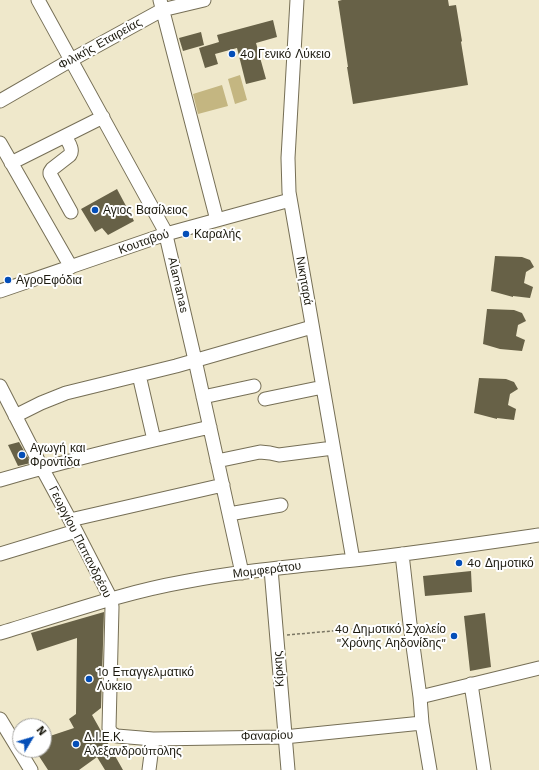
<!DOCTYPE html>
<meta charset="utf-8">
<style>
body{margin:0}
#map{position:relative;width:539px;height:770px;overflow:hidden;background:#efe8cb;font-family:"Work Sans",sans-serif}
canvas{display:block}
.north{position:absolute;left:12px;top:718px;width:40px;height:40px;box-sizing:border-box;background:#fff;border:1px solid #a4a39f;border-radius:50%;rotate:52deg;font-size:11px;font-weight:700;line-height:16px;text-align:center;color:#1b190e}
.north::after{content:'';display:block;margin:auto;width:14px;height:18px;background:#044eb8;clip-path:polygon(50% 0,100% 100%,50% 72%,0 100%)}
</style>
<div id="map">
<canvas width="539" height="770"></canvas>
<div class="north">N</div>
</div>
<script>
const ctx = document.querySelector('canvas').getContext('2d');
ctx.lineJoin = 'round';
function fill(path, color) {
  ctx.fillStyle = color;
  ctx.fill(path, 'evenodd');
}
function strokePath(path, color, width, dash) {
  ctx.strokeStyle = color;
  ctx.lineWidth = width;
  ctx.lineCap = dash ? 'butt' : 'round';
  ctx.setLineDash(dash || []);
  ctx.stroke(path);
}
function label(font, color, halo, rows, align = 'center') {
  ctx.font = font + ' "Work Sans",sans-serif';
  ctx.lineWidth = 4;
  ctx.setLineDash([]);
  ctx.textBaseline = 'middle';
  ctx.strokeStyle = halo;
  ctx.fillStyle = color;
  for (const [text, x, y, turn = 0] of rows) {
    ctx.save();
    ctx.translate(x, y);
    ctx.rotate((+turn || 0) * Math.PI / 180);
    ctx.textAlign = isNaN(turn) ? turn : align;
    if (halo) ctx.strokeText(text, 0, 0);
    ctx.fillText(text, 0, 0);
    ctx.restore();
  }
}
fill(new Path2D(`
 M240,75L247,100L235,104L228,79Z
 M222,85L228,106L198,114L193,94Z`), '#c4b681');
fill(new Path2D(`
 M342,0H448L449,6L456,5L462,41L461,42L468,85L353,104L347,67H348L338,1Z
 M273,20L277,37L256,43L266,79L246,84L237,48L215,54L218,64L205,68L199,48L219,42L217,35Z
 M201,32L204,45L183,51L179,38Z
 M117,189L134,221L108,235L102,228L95,232L81,209Z
 M495,256L522,257L530,260L534,267L526,272L524,283L533,287L530,298L513,296V297L491,291Z
 M487,309L514,310L522,313L526,321L518,325L516,336L525,340L522,351L500,349L483,344Z
 M479,378L506,379L514,382L518,389L510,394L508,405L516,409L514,420L497,418V419L474,413Z
 M19,442L31,463L18,466L8,445Z
 M471,571L472,592L425,596L423,576Z
 M104,612L101,708L92,715L123,770H105L97,757L79,770H48L35,750H44V738L74,728L69,719L76,714L77,638L37,651L31,633Z
 M485,613L491,667L470,671L464,616Z`), '#676147');
const minor = new Path2D(`
 M38,0L165,231L195,360L242,573
 M160,0L217,220
 M297,0L288,158L289,192L353,560
 M0,101L71,60L162,10L204,0
 M65,136C68,142 74,149 70,155L52,169L50,172V174L71,212
 M0,143L71,267
 M11,163L103,117
 M0,291L166,234L290,200
 M139,375L154,440
 M0,386L42,468L76,531L111,599L112,607L109,728L111,733L117,736L153,739L284,737L422,723
 M203,397L254,386
 M265,399L323,387
 M15,416L41,403L66,393L176,366L312,327
 M217,461L260,452L270,453L279,455L333,448
 M0,480C69,460 140,443 210,427
 M229,514L281,505
 M70,520L223,485
 M0,554L76,531
 M402,554L410,624L420,697L422,723L430,770
 M271,569L288,770
 M0,633C61,615 121,593 183,582C239,571 297,566 354,560C416,553 477,544 539,535
 M471,684L484,770
 M420,697L539,668
 M0,719L31,770
 M149,770L153,739`);
strokePath(minor, '#766f56', 15);
strokePath(new Path2D(`
 M287,635L399,625`), '#7a7663', 1.5, [3, 2]);
strokePath(minor, '#fff', 13);
for (const [x, y, r, color] of [
 [232,54,4,"#044eb8"],
 [95,210,4,"#044eb8"],
 [186,234,4,"#044eb8"],
 [8,280,4,"#044eb8"],
 [22,455,4,"#044eb8"],
 [459,563,4,"#044eb8"],
 [454,636,4,"#044eb8"],
 [89,679,4,"#044eb8"],
 [76,744,4,"#044eb8"]
]) {
  const dot = new Path2D();
  dot.arc(x, y, r, 0, 2 * Math.PI);
  ctx.fillStyle = color;
  ctx.fill(dot);
  strokePath(dot, '#fff', 1.5);
}
label('12px', '#1b190e', '#fff', [
 ["Φιλικής Εταιρείας",100,44,-29],
 ["Κουταβού",144,242,-19],
 ["Νικηταρά",304,281,80],
 ["Alamanas",178,285,77],
 ["Γεωργίου Παπανδρέου",80,542,63],
 ["Μομφεράτου",267,570,-7],
 ["Κίρκης",279,669,-94],
 ["Φαναρίου",267,736,-2]
]);
label('12px', '#1b190e', '#fff', [
 ["4ο Γενικό Λύκειο",240,54],
 ["Αγιος Βασίλειος",103,210],
 ["Καραλής",194,234],
 ["ΑγροΕφόδια",16,280],
 ["Αγωγή και",30,448],
 ["Φροντίδα",30,462],
 ["4ο Δημοτικό",467,563],
 ["4ο Δημοτικό Σχολείο",446,629,"right"],
 ["\"Χρόνης Αηδονίδης\"",446,643,"right"],
 ["1ο Επαγγελματικό",97,672],
 ["Λύκειο",97,686],
 ["Δ.Ι.Ε.Κ.",84,737],
 ["Αλεξανδρούπολης",84,751]
], 'left');
</script>
